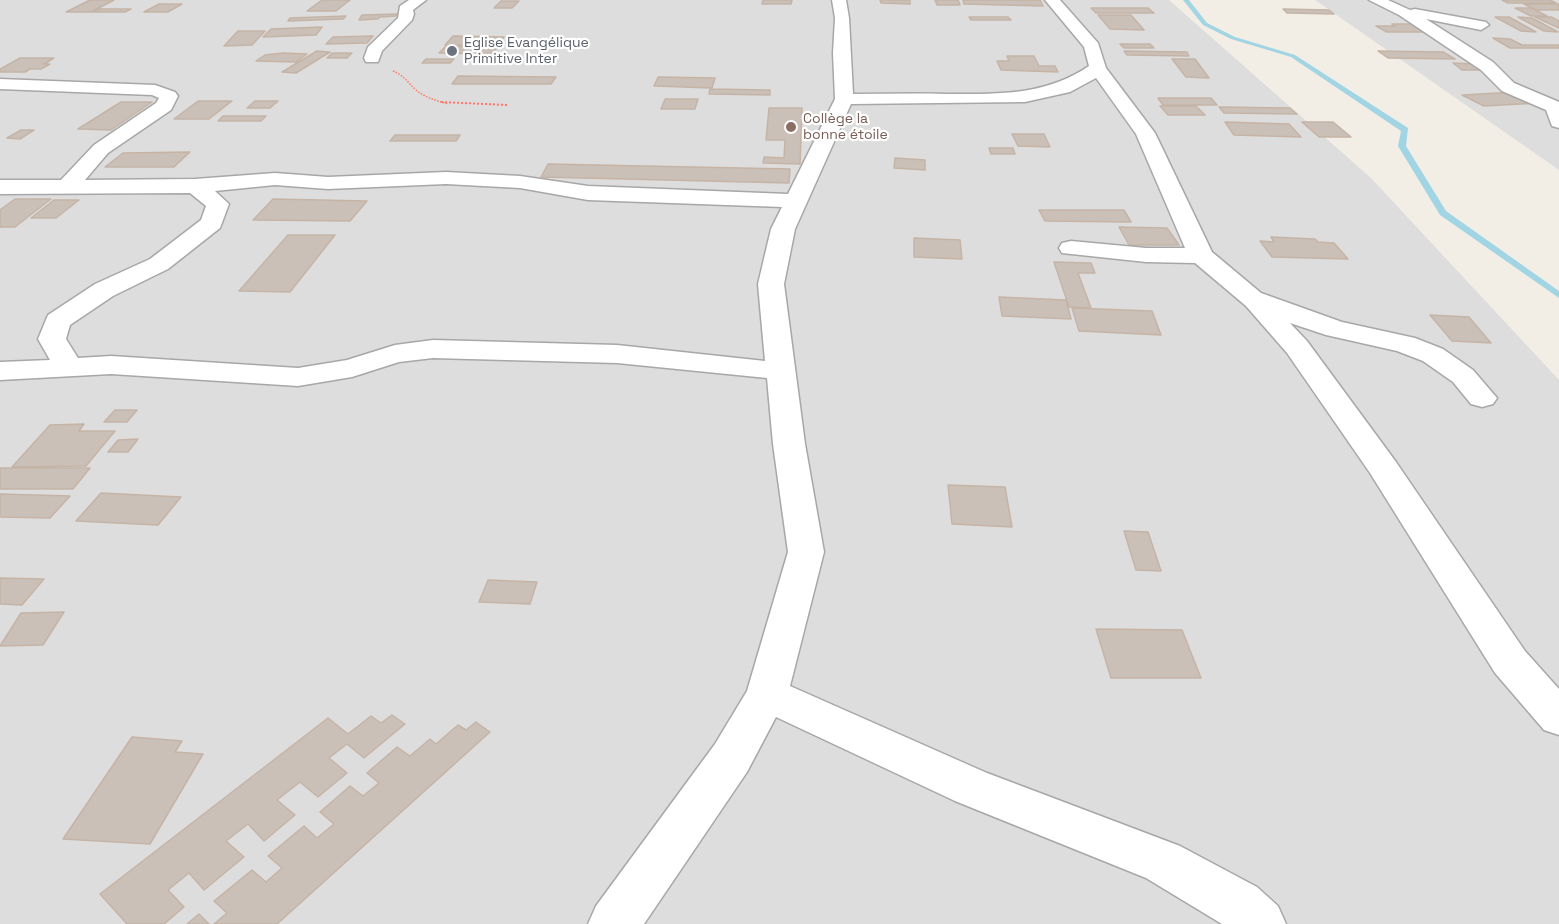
<!DOCTYPE html>
<meta charset="utf-8">
<style>
body{margin:0}
canvas{display:block;background:#f2eee6}
</style>
<canvas width="1559" height="924"></canvas>
<script>
const ctx = document.querySelector('canvas').getContext('2d');
ctx.lineJoin = 'round';
function fill(path, color) {
  ctx.fillStyle = color;
  ctx.fill(path, 'evenodd');
}
function strokePath(path, color, width, dash) {
  ctx.strokeStyle = color;
  ctx.lineWidth = width;
  ctx.lineCap = dash ? 'butt' : 'round';
  ctx.setLineDash(dash || []);
  ctx.stroke(path);
}
function label(font, color, halo, rows, align = 'center') {
  ctx.font = font + ' "Space Grotesk",sans-serif';
  ctx.lineWidth = 4.5;
  ctx.setLineDash([]);
  ctx.textBaseline = 'middle';
  ctx.strokeStyle = halo;
  ctx.fillStyle = color;
  for (const [text, x, y, turn = 0] of rows) {
    ctx.save();
    ctx.translate(x, y);
    ctx.rotate((+turn || 0) * Math.PI / 180);
    ctx.textAlign = isNaN(turn) ? turn : align;
    if (halo) ctx.strokeText(text, 0, 0);
    ctx.fillText(text, 0, 0);
    ctx.restore();
  }
}
fill(new Path2D(`
 M0,0H1169L1371,178L1559,380V924H0Z
 M1315,0H1559V170Z`), '#dedddd');
fill(new Path2D(`
 M1183,0H1189L1207,23L1235,37L1295,55L1408,128L1406,146L1446,211L1559,291V298L1440,215L1398,146L1401,131L1291,57L1231,39L1203,25Z`), '#a2d5e3');
const building = new Path2D(`
 M90,0H114L91,12H66Z
 M322,0H350L336,11H307Z
 M763,0H792L791,4H762Z
 M880,0H910V4L881,3Z
 M935,0H958L960,5H937Z
 M963,0H1040L1043,6L964,4Z
 M1502,0H1550L1556,3H1508Z
 M501,1H519L512,8H494Z
 M159,4H182L168,12H144Z
 M1524,4H1559V10H1536Z
 M1091,8H1148L1154,13H1096Z
 M1515,8H1531L1547,16H1531Z
 M98,9H131L125,12H92Z
 M1283,9L1329,10L1334,14L1287,13Z
 M398,14L396,16L380,17L378,19L359,20L362,15Z
 M1098,15H1131L1144,30L1110,29Z
 M346,16L343,19L288,21L290,18Z
 M969,17H1008L1011,20H971Z
 M1495,17H1509L1536,32L1521,31Z
 M1518,17L1532,18L1558,32L1544,31Z
 M1535,17H1551L1559,21V28Z
 M1392,24H1412L1427,32H1387L1376,26H1395Z
 M322,27L316,35L263,37L271,29Z
 M238,31H265L252,45L224,46Z
 M373,36L367,43L326,44L333,37Z
 M453,36L504,37L497,46L445,45Z
 M1493,38L1510,39L1522,45H1559V48H1510Z
 M1120,44H1150L1154,48H1124Z
 M446,46L498,47L492,54L439,53Z
 M317,51L330,52L296,73L282,72Z
 M1124,51L1187,52L1189,56L1127,55Z
 M1378,51L1443,52L1455,59L1388,58Z
 M283,53L307,54L296,62L256,61L265,55Z
 M332,53H352L347,58H327Z
 M1007,56H1034L1039,66H1055L1058,72L1001,70L997,61H1009Z
 M20,58H54L44,64H50L41,69H30L25,72H0V69Z
 M426,59H454L450,63H422Z
 M1172,59H1195L1209,78L1186,77Z
 M1453,63L1475,64L1485,70H1462Z
 M458,76L556,77L551,84H452Z
 M658,77L715,78L712,88L654,86Z
 M710,89L770,90V95L709,94Z
 M1516,92L1539,103L1484,106L1462,95Z
 M1158,98H1211L1217,105H1163Z
 M665,99H698L695,109H661Z
 M198,101H232L209,119H174Z
 M255,101H278L270,108H247Z
 M121,102H152L111,130L78,129Z
 M1160,106H1196L1205,115H1168Z
 M1219,107L1290,108L1297,114L1224,113Z
 M769,108H802L800,164L763,163L764,157L784,158L785,140H766Z
 M223,116H266L261,121H218Z
 M1225,122L1289,124L1301,137L1234,135Z
 M1302,122H1333L1351,137H1319Z
 M21,130H34L20,139L7,138Z
 M1012,134H1044L1050,147L1018,146Z
 M395,135H460L456,141H390Z
 M989,148H1013L1015,154H991Z
 M190,152L174,167H105L123,153Z
 M895,158L925,160V170L894,168Z
 M548,164L790,169L789,183L541,177Z
 M15,199H51L15,227H0V210Z
 M273,199L367,201L350,221L253,220Z
 M54,200H79L56,218H31Z
 M1039,210H1124L1131,222L1045,221Z
 M1119,227L1167,228L1179,245H1129Z
 M288,235H335L290,292L239,291Z
 M1271,237L1315,239L1318,242L1334,243L1348,259L1272,257L1260,241L1274,242Z
 M914,238L960,240L962,259L914,257Z
 M1054,262L1091,263L1095,273H1078L1091,308L1069,307Z
 M999,297L1066,300L1071,319L1002,316Z
 M1072,308L1152,311L1161,335L1079,331Z
 M1430,315L1469,317L1491,343L1452,341Z
 M115,410H137L127,422H104Z
 M84,424L79,431H115L86,466L12,467L50,425Z
 M138,439L128,452H108L118,440Z
 M0,468H90L73,489H0Z
 M948,485L1005,487L1012,527L952,524Z
 M101,493L181,497L158,525L76,521Z
 M0,494L70,496L50,518L0,517Z
 M1124,531L1148,532L1161,571L1136,570Z
 M0,578L44,579L22,605L0,604Z
 M488,580L537,582L530,604L479,602Z
 M64,612L43,645L0,646L21,613Z
 M1096,629L1182,630L1201,678H1111Z
 M392,715L405,724L364,758L347,744L329,758L347,773L318,797L300,782L277,800L295,815L264,841L248,824L226,841L244,857L204,890L189,873L168,890L184,907L164,924H127L100,894L328,718L348,734L371,716L381,723Z
 M476,722L490,732L277,924H214L227,913L214,901L252,870L266,882L282,868L268,856L304,826L317,838L334,824L320,812L350,786L363,796L379,783L367,773L397,747L410,756L430,739L436,744L458,725L466,730Z
 M132,737L182,741L175,752L203,754L150,844L63,839Z
 M199,914L209,924H187Z`);
fill(building, '#cac0b8');
strokePath(building, '#c5b4a6', 1.5);
const street = new Path2D(`
 M409,0H426L413,10L414,14L412,20L382,51L378,62H366L364,58L368,47L398,18L400,6Z
 M832,0H846L849,18L853,94C884,94 915,93 946,94C997,94 1045,96 1089,66L1084,47L1045,0H1060L1098,43L1106,68L1155,133L1212,252L1261,293L1342,322L1415,338L1443,349L1473,370L1497,398L1493,404L1482,407L1471,404L1453,382L1423,361L1397,351L1326,335L1290,323L1307,341L1396,462L1525,651L1559,689V735L1544,730L1495,673L1370,473L1287,353L1246,306L1195,263L1146,262L1062,253L1059,248L1062,243L1071,241L1146,248H1185L1136,134L1096,78L1070,92L1025,102L851,104L795,229L784,284L805,444L824,552L790,686L987,773L1180,846L1257,887L1278,906L1286,924H1222L1146,878L955,801L776,717L747,772L644,924H588L596,906L715,744L747,691L788,552L773,444L767,378L617,363L433,358L399,362L352,377L298,386L111,374L0,380V362L50,360L38,339L48,315L95,284L150,259L201,220L206,206L190,193L0,194V180H61L94,145L156,103L159,98L152,95L0,89V79L155,85L175,92L178,96L171,110L108,153L85,180L195,179L275,173L328,177L446,172L520,176L588,186L788,194L835,99L833,53L835,18ZM446,184L520,188L588,200L782,207L771,229L758,284L765,361L617,345L433,340L395,345L347,360L298,368L111,356L78,358L66,339L70,325L113,296L168,269L220,228L229,204L215,191L275,185L328,189Z
 M1369,0H1388L1410,10L1415,9L1486,22L1489,25L1481,30L1426,19L1493,62L1514,83L1559,102V128L1552,126L1546,110L1502,91L1481,70L1399,15Z`);
strokePath(street, '#a7a7a7', 3);
strokePath(new Path2D(`
 M393,71C405,76 407,82 416,90C426,98 437,101 449,104`), '#ff7869', 1.5, [1.5, 1.5]);
strokePath(new Path2D(`
 M441,102L507,105`), '#ff7869', 2, [2, 2]);
fill(street, '#fff');
for (const [x, y, r, color] of [
 [452,51,6,"#6b7280"],
 [791,127,6,"#8d6e63"]
]) {
  const dot = new Path2D();
  dot.arc(x, y, r, 0, 2 * Math.PI);
  ctx.fillStyle = color;
  ctx.fill(dot);
  strokePath(dot, '#fff', 2);
}
label('14px', '#5b616d', '#fff', [
 ["Eglise Evangélique",464,43],
 ["Primitive Inter",464,59]
], 'left');
label('14px', '#785e54', '#fff', [
 ["Collège la",803,119],
 ["bonne étoile",803,135]
], 'left');
</script>
